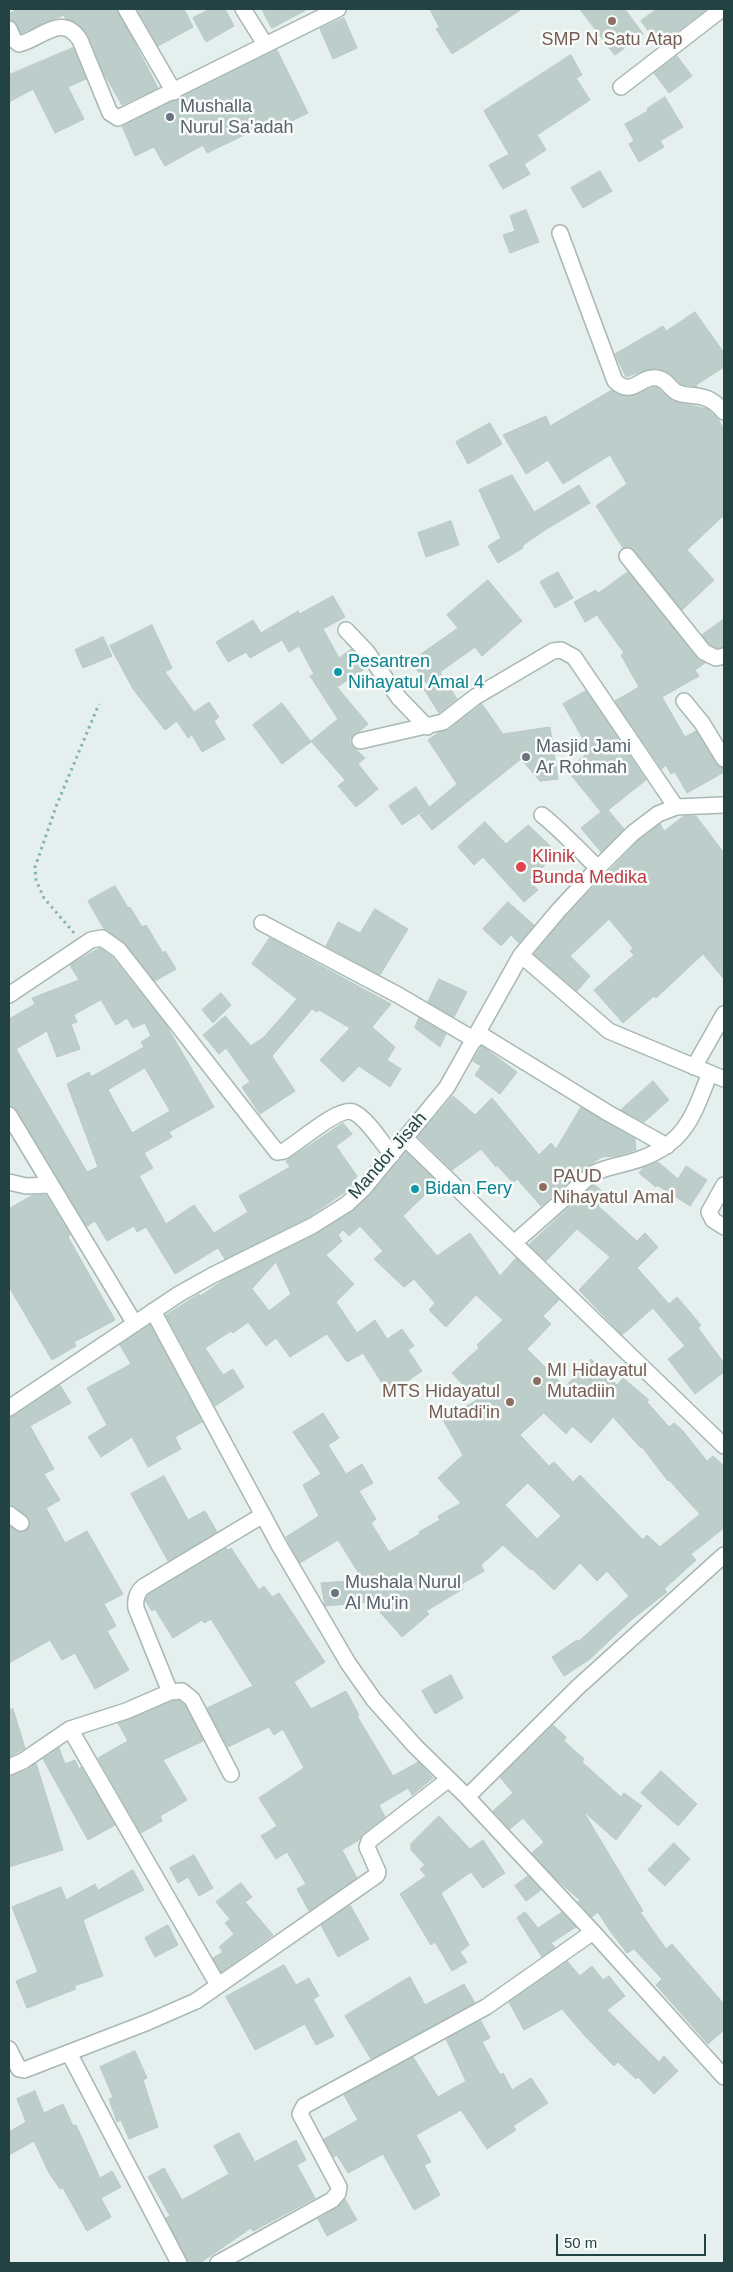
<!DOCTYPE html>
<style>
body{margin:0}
#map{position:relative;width:733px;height:2272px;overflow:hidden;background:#e5efed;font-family:Arial,sans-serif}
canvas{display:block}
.frame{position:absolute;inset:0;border:10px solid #234342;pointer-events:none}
.scale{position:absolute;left:556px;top:2234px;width:150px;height:22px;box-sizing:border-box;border:2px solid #234342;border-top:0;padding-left:6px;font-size:15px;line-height:18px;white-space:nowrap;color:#234342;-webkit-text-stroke:4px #f7fbfa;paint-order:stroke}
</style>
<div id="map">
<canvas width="733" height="2272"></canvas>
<div class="frame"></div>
<div class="scale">50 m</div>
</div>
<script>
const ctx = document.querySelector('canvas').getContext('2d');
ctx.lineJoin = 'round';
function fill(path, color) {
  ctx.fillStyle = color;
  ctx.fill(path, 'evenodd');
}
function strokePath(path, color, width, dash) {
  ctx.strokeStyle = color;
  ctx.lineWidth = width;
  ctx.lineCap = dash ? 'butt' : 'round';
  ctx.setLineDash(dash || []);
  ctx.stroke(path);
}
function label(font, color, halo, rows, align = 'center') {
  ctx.font = font + ' Arial,sans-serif';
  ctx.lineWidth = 5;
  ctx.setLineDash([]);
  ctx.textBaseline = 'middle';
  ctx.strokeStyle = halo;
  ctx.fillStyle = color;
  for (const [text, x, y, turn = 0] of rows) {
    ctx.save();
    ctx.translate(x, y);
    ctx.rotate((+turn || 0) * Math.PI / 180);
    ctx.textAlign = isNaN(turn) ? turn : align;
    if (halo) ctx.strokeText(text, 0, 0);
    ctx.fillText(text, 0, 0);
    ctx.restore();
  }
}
const building = new Path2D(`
 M18,9H117L158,88L122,105L103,72L89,36L80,26L66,19L64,15L21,33L15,22L9,20V14Z
 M137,9H184L193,27L158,46Z
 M210,9H225L234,26L206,42L193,18Z
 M262,9H308L272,28Z
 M430,9H522L452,54L436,29L439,27Z
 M580,9H625L643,34L615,55Z
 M657,9H707L659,45L641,21Z
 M344,18L357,48L333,59L320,29Z
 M73,48L86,79L68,87L84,119L55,133L33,89L9,102V75Z
 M277,50L308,113L279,127L275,120L207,153L203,145L165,166L154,147L135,156L122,126Z
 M571,55L582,75L576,78L590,100L537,135L546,150L524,164L530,174L503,189L489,165L509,154L484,111Z
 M677,56L692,76L669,93L654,73Z
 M665,97L683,127L660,141L664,147L639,162L629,144L634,141L625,124L648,111L647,109Z
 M600,171L612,191L583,208L571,188Z
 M526,210L539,242L510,253L503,235L515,231L510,216Z
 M695,312L724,353V367L696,385L697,387L681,384L668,372L659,369H648L626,377L615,354L663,326L666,331Z
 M656,387L672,401L707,409L718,419L724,429V515L687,550L714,580L682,610L634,550L630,547L623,548L596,506L627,484L610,455L563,484L548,460L526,474L503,435L546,416L550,426L612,390L628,397Z
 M490,423L502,444L468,464L456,442Z
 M512,475L534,512L579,485L590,503L545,530L522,546L523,548L498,563L488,546L501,538L479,490Z
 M451,521L459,545L426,557L418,533Z
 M558,572L573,598L555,608L540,582Z
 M628,572L697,658L705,663L695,670L699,676L662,697L685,737L696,731L716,764L724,768V772L687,793L675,772L671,774L666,765L662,769L615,701L639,687L621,655L624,653L597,615L585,622L574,602L596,590L598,593Z
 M488,580L522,621L482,656L475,647L440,672L457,699L439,713L424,689L429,687L411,661L458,628L447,615Z
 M333,596L345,617L323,629L339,658L351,649L366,668L337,687L368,724L349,740L353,747L365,758L358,764L378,789L356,807L338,786L345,780L311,741L338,719L310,676L314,674L299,646L289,652L282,640L250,658L246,652L228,662L216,642L253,620L261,633L298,611L299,614Z
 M724,619V647L717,648L710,645L702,635Z
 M152,625L172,668L165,672L194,712L209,702L219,717L214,721L225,739L202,752L192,735L188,738L177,721L165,730L133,689L110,646Z
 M103,637L112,656L83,668L75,650Z
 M586,691L646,780L608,810L624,829L601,852L581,828L601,812L567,770L590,751L563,704Z
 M282,703L311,742L282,764L253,725Z
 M482,704L503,734L550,727L558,779L540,781L521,759L432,830L420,815L457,784L428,740L438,733L449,729Z
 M416,787L429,807L402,825L389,806Z
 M684,816H696L724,853V979L703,954L656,998L654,996L623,1023L594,990L634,955L630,951L633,948L609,919L570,956L590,976L577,991L534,954L565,917L639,840L660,824L664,831Z
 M485,822L506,844L528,825L558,853L529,880L538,890L524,902L483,857L474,865L458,847Z
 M115,886L128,908L130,907L142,927L146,925L163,953L165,951L176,969L155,981L126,944L104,929L88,901Z
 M508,902L534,925L519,943L511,935L501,946L483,929Z
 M375,909L408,929L380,975L326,946L338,922L360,933Z
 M270,938L391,1004L372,1027L395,1047L387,1060L401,1069L390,1087L359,1066L343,1082L320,1060L350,1028L319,1010L317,1012L312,1009L272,1056L295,1091L260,1114L242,1087L250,1082L226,1048L219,1054L203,1035L225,1016L251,1046L264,1037L297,999L252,964Z
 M100,948L112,957L166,1025L214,1107L169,1132L172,1137L144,1153L153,1168L139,1176L166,1224L194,1205L214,1233L248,1212L239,1196L290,1167L286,1161L343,1123L352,1134L336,1146L357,1176L348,1190L307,1218L225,1259L218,1248L175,1274L146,1227L137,1232L134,1226L107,1241L95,1221L87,1226L17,1110L9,1106V1019L35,1004L32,998L79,980L70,965ZM101,1000L116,1025L127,1018L133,1028L145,1023L151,1036L141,1042L144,1047L91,1077L89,1072L67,1084L98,1167L87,1172L16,1049L47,1031L57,1057L80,1049L71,1024L77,1022L74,1015ZM145,1068L170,1111L132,1133L108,1090Z
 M439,979L467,992L454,1017L428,1002Z
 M221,993L231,1005L213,1023L202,1010Z
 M419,1018L446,1034L440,1047L415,1028Z
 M482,1046L517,1072L500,1094L475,1075L481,1066L473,1061Z
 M653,1081L669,1100L644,1122L621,1110Z
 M453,1096L475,1115L492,1098L539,1155L551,1143L556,1149L581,1107L635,1139L636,1150L616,1156L602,1157L586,1167L541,1206L517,1179L513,1183L497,1165L496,1167L481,1149L452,1170L418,1137Z
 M406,1152L438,1182L403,1216L437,1256L470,1233L500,1276L516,1258L559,1300L543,1316L551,1324L527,1349L565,1387L591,1359L617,1385L623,1378L649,1400L647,1402L669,1427L674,1423L682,1430L707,1461L713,1456L724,1466V1528L691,1554L696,1560L664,1589L667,1592L630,1621L590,1659L564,1676L552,1657L577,1640L578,1642L629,1596L607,1571L597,1581L580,1563L554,1590L532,1569L531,1570L503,1545L481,1565L484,1571L460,1585L463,1589L426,1611L429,1614L402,1637L371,1602L325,1606L321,1583L363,1580L338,1540L300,1563L286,1537L319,1516L303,1485L321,1474L293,1432L323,1413L339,1438L328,1445L346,1474L362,1464L373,1483L359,1491L376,1519L371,1523L389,1552L420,1534L419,1532L440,1520L438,1516L461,1503L438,1478L463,1455L443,1420L477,1400L452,1373L479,1348L477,1345L503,1320L476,1295L446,1327L429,1310L435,1303L414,1279L404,1287L374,1259L383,1251L360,1226L349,1236L343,1230L338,1235L342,1241L326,1255L354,1284L336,1302L357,1333L375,1320L387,1339L402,1329L414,1346L408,1350L422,1371L389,1394L363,1353L347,1362L327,1334L290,1357L276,1338L266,1346L248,1322L233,1333L231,1331L205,1348L223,1375L233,1369L244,1387L215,1406L166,1315L199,1294L200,1296L224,1280L316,1234L352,1212L371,1194ZM276,1262L291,1294L269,1311L252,1289ZM544,1413L566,1434L572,1426L591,1443L613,1417L641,1448L642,1447L668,1481L669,1480L700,1514L660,1547L647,1535L643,1540L580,1475L573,1482L554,1462L549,1466L520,1435ZM528,1483L561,1516L537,1539L505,1505Z
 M658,1162L678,1179L686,1166L707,1180L690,1206L657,1185L656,1187L639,1173L644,1167Z
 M594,1184L607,1196L598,1206L637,1241L645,1233L658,1247L637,1268L669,1304L677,1297L701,1325L698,1328L724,1363V1372L695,1394L668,1359L685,1346L653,1308L622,1335L579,1290L610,1257L577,1229L546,1261L529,1245Z
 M33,1195H46L70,1235L68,1237L115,1320L74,1342L76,1346L52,1360L9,1287V1209Z
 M150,1325L202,1422L175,1437L181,1449L148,1467L132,1437L101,1457L88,1437L107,1425L87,1388L131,1364L120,1345Z
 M60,1385L71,1403L30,1426L54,1469L44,1474L60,1500L46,1508L65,1543L87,1531L123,1594L104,1604L116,1626L107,1631L129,1670L95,1689L75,1653L62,1660L50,1640L9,1663V1526L20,1532L28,1529L30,1524L27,1516L9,1505V1417L14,1416Z
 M164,1476L188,1520L205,1511L217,1532L168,1561L131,1494Z
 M226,1548L228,1550L231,1548L259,1590L264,1586L272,1597L279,1593L325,1662L294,1682L311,1709L346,1691L359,1715L357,1716L393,1776L418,1762L433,1778L412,1795L408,1788L379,1805L385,1817L363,1834L359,1840L342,1850L357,1878L309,1911L297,1889L306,1884L287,1852L276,1859L261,1836L277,1826L259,1798L304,1768L283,1729L274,1735L269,1727L228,1747L207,1708L253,1686L211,1619L204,1623L202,1620L173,1638L155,1609L152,1611L145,1600L149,1594Z
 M451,1675L463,1698L435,1714L422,1691Z
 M172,1701H179L185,1705L203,1741L163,1760L187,1800L160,1816L162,1821L141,1833L98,1758L128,1741L118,1723Z
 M13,1709L25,1748L9,1757V1710Z
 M553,1725L566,1737L564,1741L584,1759L582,1762L621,1797L624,1793L642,1806L616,1840L583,1811L643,1911L640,1912L666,1949L672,1944L724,2004V2030L708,2044L656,1985L662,1979L634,1949L627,1953L610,1931L598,1912L592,1917L578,1902L580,1900L557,1880L532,1853L544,1842L523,1818L510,1829L493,1811L513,1793L500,1777Z
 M59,1748L65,1764L75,1760L79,1769L81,1767L115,1825L88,1840L43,1759Z
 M36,1763L63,1850L9,1867V1776L27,1770Z
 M661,1771L697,1804L678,1826L641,1793Z
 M439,1816L470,1849L483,1840L505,1873L483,1888L471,1872L441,1893L469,1945L460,1952L467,1962L452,1971L435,1942L431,1945L400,1894L426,1876L420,1869L425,1865L411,1850V1844Z
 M674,1843L690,1859L665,1886L648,1870Z
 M194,1855L213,1888L199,1896L188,1877L178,1883L170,1868Z
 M133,1870L144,1890L83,1920L103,1976L74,1986L76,1989L27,2008L16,1981L38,1972L12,1907L61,1887L66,1900L95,1884L98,1890Z
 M528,1876L541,1890L526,1901L515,1886Z
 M241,1883L252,1897L245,1902L273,1935L221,1972L213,1958L223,1952L219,1947L234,1934L225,1923L230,1919L216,1902Z
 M350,1905L369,1939L338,1957L321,1925Z
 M525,1912L538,1928L562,1912L576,1927L551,1943L555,1947L542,1957L517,1918Z
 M168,1925L178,1945L155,1957L145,1938Z
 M567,1961L580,1976L592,1966L603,1980L609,1976L625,1996L607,2010L659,2062L664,2056L678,2071L654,2094L638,2077L636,2079L618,2062L614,2066L584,2035L562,2009L524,2030L509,2002Z
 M284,1965L296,1985L309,1978L319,1996L313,1999L334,2036L316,2045L305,2024L255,2050L226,1997Z
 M410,1977L425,2005L464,1984L475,2003L371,2059L345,2016Z
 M481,2021L490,2038L482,2042L500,2075L503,2073L512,2090L531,2078L548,2103L513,2126L516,2130L487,2149L461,2110L416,2135L431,2162L424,2165L440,2195L414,2210L383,2154L348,2173L337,2155L334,2157L324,2139L358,2120L344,2095L413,2057L438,2097L466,2081L446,2039Z
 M135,2051L147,2078L143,2080L158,2127L129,2139L121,2120L117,2122L109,2099L113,2097L100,2067Z
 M35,2091L44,2113L63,2104L73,2126L76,2125L100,2178L112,2171L121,2187L101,2198L111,2217L87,2231L63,2188L60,2189L49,2173L34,2141L9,2155V2132L26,2122L17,2099Z
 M239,2133L255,2162L296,2140L306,2160L297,2165L315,2198L253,2231L251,2228L200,2263H188L166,2218L170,2216L148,2177L164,2168L182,2200L229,2174L214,2146Z
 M345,2199L357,2220L327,2236L318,2219L337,2208Z`);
fill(building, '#bdcdca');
strokePath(building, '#b7c9c6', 1);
const minor = new Path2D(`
 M126,9L174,92
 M243,9L265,44
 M9,29L14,40L19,44C41,39 62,12 80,40L110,113L118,118L338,9
 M621,87L722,9
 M560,233L615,381C633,398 640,375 657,378C666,379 669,387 676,392C684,396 694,395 702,397C712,399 718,405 724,412
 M627,556L704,652L716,658L724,656
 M346,630L367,652L399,698L427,727
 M684,701L702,723L724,759
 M360,741L443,722L475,697L553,651L561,650L574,657L676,807
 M542,815C562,831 579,850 598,868
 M262,923L398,995L475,1040
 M521,955L609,1031L724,1079
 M9,995L91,940L102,938L119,950L277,1152L284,1151C298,1143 339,1106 353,1112C366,1117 383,1144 392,1155
 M478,1033L608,1113L667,1146
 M694,1067L724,1014
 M9,1115L135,1324
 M405,1138L724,1446
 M9,1182L26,1186L51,1185
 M724,1185L709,1212L713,1220L724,1227
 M514,1243L592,1174C607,1166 624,1165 640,1159C687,1142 693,1115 710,1073
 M153,1311L279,1545L348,1663L374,1700L415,1746L467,1797L593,1932L724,2077
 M9,1408L179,1294L213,1275L312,1226L347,1204L364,1188L447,1087L521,955L558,911L598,868L633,833L658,814L676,807L724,805
 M9,1514L21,1523
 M170,1692L136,1608C135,1600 136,1593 143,1587L263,1515
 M70,1729L218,1985
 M9,1767L23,1761L70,1729L126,1711L170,1692L182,1691L192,1699L231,1774
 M467,1797L578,1687L724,1555
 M9,2049L19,2069L24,2070L148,2022L196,2001L377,1875L378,1872L367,1847L369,1841L449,1779
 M69,2053L179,2263
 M218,2263L332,2200L338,2193L339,2187L300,2114L304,2106L486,2007L593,1932`);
strokePath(minor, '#a7b8b6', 18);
strokePath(new Path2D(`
 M74,933L44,898L36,880L35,867L57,804L99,704`), '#84b4b1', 3, [2.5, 4]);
strokePath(minor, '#fff', 15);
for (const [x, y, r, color] of [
 [612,21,5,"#8d6e63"],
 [170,117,5,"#6b7280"],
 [338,672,5,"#0f9aa8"],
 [526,757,5,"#6b7280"],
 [521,867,6,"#e0444e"],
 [543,1187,5,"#8d6e63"],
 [415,1189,5,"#0f9aa8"],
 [537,1381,5,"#8d6e63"],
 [510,1402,5,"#8d6e63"],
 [335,1593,5,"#6b7280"]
]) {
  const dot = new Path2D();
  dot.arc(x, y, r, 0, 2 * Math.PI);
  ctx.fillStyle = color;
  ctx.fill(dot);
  strokePath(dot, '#f7fbfa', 2);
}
label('18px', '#785e54', '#f7fbfa', [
 ["SMP N Satu Atap",612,40,"center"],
 ["PAUD",553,1177],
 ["Nihayatul Amal",553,1198],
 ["MI Hidayatul",547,1371],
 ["Mutadiin",547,1392],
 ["MTS Hidayatul",500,1392,"right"],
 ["Mutadi'in",500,1413,"right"]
], 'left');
label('18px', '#5b616d', '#f7fbfa', [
 ["Mushalla",180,107],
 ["Nurul Sa'adah",180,128],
 ["Masjid Jami",536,747],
 ["Ar Rohmah",536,768],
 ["Mushala Nurul",345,1583],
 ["Al Mu'in",345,1604]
], 'left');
label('18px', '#0d838f', '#f7fbfa', [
 ["Pesantren",348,662],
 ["Nihayatul Amal 4",348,683],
 ["Bidan Fery",425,1189]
], 'left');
label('18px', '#be3a42', '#f7fbfa', [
 ["Klinik",532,857],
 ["Bunda Medika",532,878]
], 'left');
label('18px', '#234342', '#f7fbfa', [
 ["Mandor Jisah",388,1156,-49]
]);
</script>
